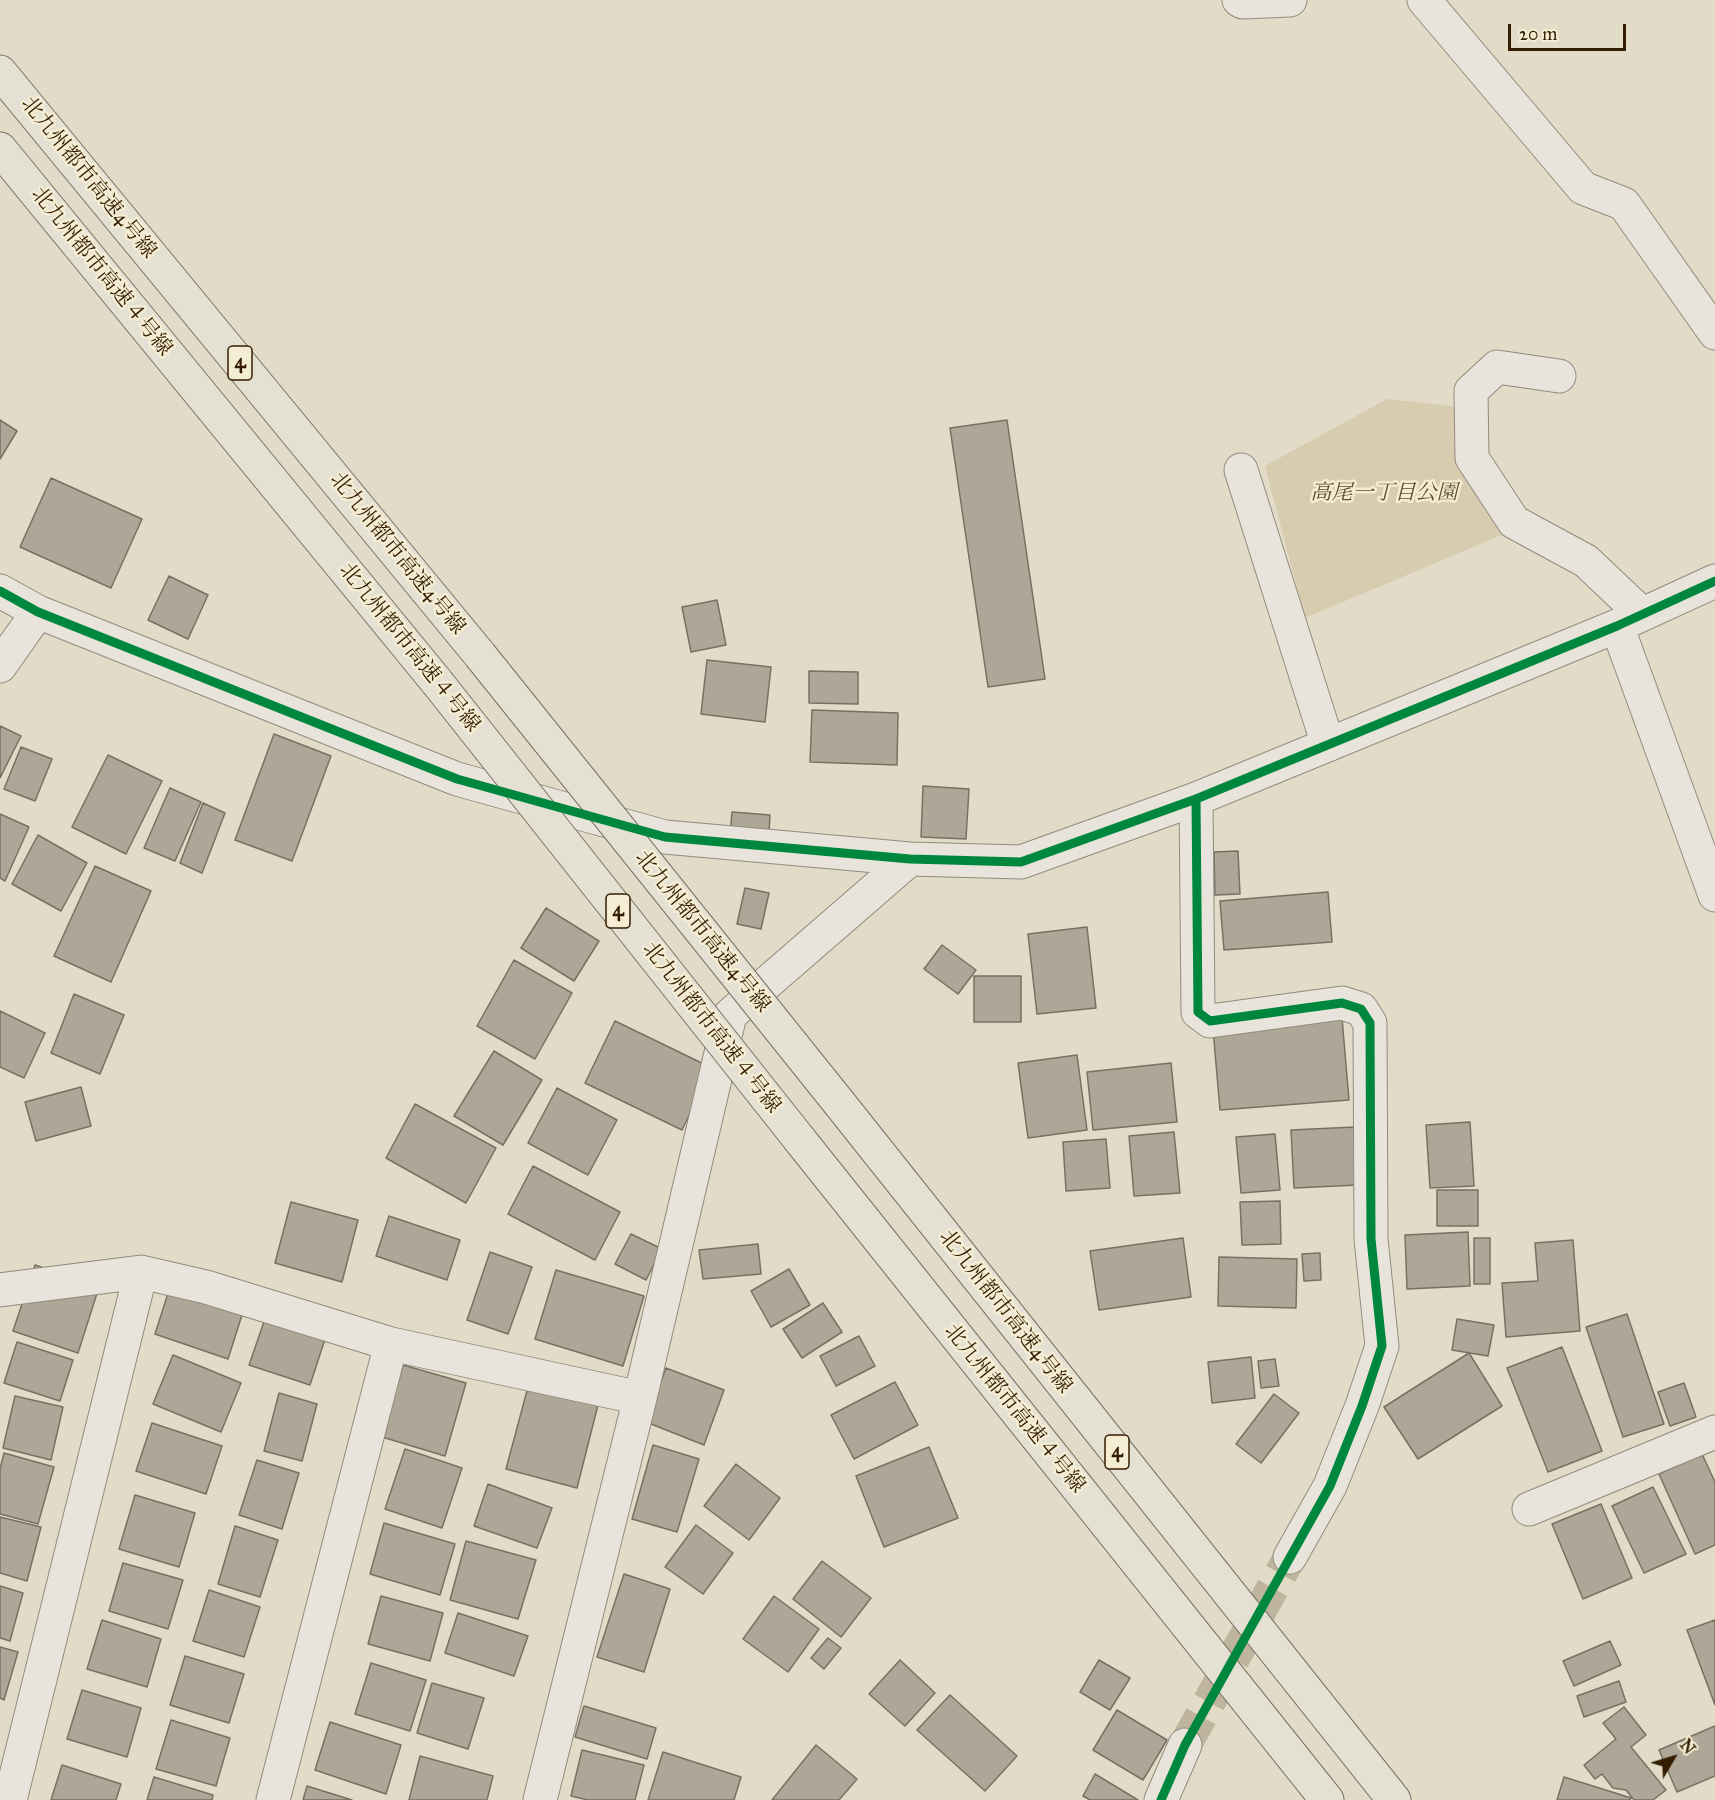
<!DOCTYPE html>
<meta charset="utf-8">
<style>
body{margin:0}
#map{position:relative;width:1715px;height:1800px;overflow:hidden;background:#e2dbc7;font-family:"IM FELL Great Primer",serif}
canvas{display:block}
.north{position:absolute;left:1643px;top:1728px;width:60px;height:60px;-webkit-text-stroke:4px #f4ecd3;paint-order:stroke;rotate:52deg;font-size:16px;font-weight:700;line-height:24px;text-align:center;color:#331c00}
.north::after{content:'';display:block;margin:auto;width:21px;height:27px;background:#331c00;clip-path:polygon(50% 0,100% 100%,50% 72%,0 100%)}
.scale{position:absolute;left:1508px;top:24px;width:118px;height:27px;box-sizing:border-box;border:3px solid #331c00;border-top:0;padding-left:8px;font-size:18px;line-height:21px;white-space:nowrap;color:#331c00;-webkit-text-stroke:4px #f4ecd3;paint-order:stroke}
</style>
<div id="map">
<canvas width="1715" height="1800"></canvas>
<div class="north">N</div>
<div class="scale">20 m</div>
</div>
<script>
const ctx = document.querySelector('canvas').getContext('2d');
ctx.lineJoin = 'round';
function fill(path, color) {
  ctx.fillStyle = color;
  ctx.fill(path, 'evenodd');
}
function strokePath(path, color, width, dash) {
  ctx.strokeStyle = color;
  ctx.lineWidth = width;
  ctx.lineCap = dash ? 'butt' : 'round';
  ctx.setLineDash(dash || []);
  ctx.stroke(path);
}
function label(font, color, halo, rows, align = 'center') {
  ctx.font = font + ' "IM FELL Great Primer","Noto Serif JP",serif';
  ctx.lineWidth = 5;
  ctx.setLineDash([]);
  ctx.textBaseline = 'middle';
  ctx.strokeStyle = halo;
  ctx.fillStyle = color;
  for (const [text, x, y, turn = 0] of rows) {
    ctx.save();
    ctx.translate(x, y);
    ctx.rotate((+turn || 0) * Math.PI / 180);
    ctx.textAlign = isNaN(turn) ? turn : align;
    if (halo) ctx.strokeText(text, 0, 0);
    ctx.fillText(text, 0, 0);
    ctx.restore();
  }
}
fill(new Path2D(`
 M1387,399L1460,407L1509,532L1305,618L1265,466Z`), '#d7ccaf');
const building = new Path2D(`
 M0,420L17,431L0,459Z
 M1007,420L1045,679L988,687L950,428Z
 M51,478L142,519L111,588L20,547Z
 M169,576L208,595L188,639L148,620Z
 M717,600L726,645L691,652L682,607Z
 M707,660L771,667L765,722L701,714Z
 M809,671L858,672V704L809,703Z
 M812,710L898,713L897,765L810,762Z
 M0,726L21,736L0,778Z
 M274,734L331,756L292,861L235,840Z
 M21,747L52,759L35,801L4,789Z
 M108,755L162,781L126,854L72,827Z
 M923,786L969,789L966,839L921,837Z
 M170,788L201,802L175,861L144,848Z
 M203,803L225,813L202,873L180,863Z
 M732,812L770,815L768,851L729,848Z
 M0,814L29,827L5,881L0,878Z
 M38,835L87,863L61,911L12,884Z
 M1238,851L1240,894L1215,895L1214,852Z
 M95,866L151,891L111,982L54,956Z
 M745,888L769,893L761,929L737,924Z
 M1328,892L1332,942L1224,950L1220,901Z
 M546,908L599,941L574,981L521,948Z
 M1087,927L1096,1008L1037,1014L1028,934Z
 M942,945L976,970L958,994L924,969Z
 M514,960L572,993L535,1059L477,1026Z
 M974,976H1021V1022H974Z
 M74,994L124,1015L100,1074L51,1053Z
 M0,1011L45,1033L24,1078L0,1067Z
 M1342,1018L1349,1100L1220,1110L1213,1029Z
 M615,1021L712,1068L682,1130L585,1083Z
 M494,1051L542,1080L503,1145L454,1116Z
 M1077,1055L1087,1130L1028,1138L1018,1063Z
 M1171,1063L1177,1122L1093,1130L1087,1072Z
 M81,1087L91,1126L36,1141L25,1102Z
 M557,1088L617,1120L588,1175L528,1143Z
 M415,1104L496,1148L466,1203L386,1158Z
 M1470,1122L1474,1186L1430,1188L1426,1125Z
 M1355,1127L1358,1185L1294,1188L1291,1130Z
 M1174,1132L1180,1193L1134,1196L1129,1136Z
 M1275,1134L1280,1190L1241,1193L1236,1137Z
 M1106,1139L1110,1188L1066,1191L1063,1142Z
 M533,1166L620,1212L595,1260L508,1214Z
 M1437,1190H1478V1226H1437Z
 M1280,1201L1281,1244L1242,1245L1240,1202Z
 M291,1202L358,1220L342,1282L275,1263Z
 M389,1216L460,1240L447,1280L376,1256Z
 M1468,1232L1470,1286L1407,1289L1405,1235Z
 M631,1234L662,1249L646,1280L615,1264Z
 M1183,1238L1191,1297L1099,1310L1090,1251Z
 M1474,1238H1490V1284H1474Z
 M1573,1240L1580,1331L1506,1337L1502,1283L1538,1281L1535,1243Z
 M758,1244L761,1274L703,1279L699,1250Z
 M490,1252L532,1267L508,1334L467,1320Z
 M1320,1253L1321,1280L1304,1281L1302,1254Z
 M1219,1257L1297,1259L1296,1308L1218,1306Z
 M35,1265L99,1287L78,1353L13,1331Z
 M789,1269L810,1305L771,1327L751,1291Z
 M556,1270L644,1296L623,1366L535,1339Z
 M170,1287L243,1312L228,1359L155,1334Z
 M823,1303L842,1332L802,1358L783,1329Z
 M1627,1314L1664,1424L1623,1437L1586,1327Z
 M266,1316L326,1336L310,1385L249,1365Z
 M1457,1319L1494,1325L1488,1356L1452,1350Z
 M859,1336L875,1366L836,1386L820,1356Z
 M17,1342L73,1360L60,1401L4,1383Z
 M1562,1347L1602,1451L1548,1472L1507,1368Z
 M1469,1353L1502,1406L1418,1459L1384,1407Z
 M173,1355L241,1383L221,1432L153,1404Z
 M1251,1357L1255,1398L1212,1403L1208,1362Z
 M1275,1359L1279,1386L1261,1388L1258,1361Z
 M403,1365L466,1383L445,1456L382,1437Z
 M666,1368L724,1390L704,1445L646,1422Z
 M895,1382L918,1425L854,1459L831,1415Z
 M1684,1383L1696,1417L1670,1426L1658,1392Z
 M528,1387L598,1405L577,1488L506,1469Z
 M279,1393L317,1404L302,1461L264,1451Z
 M1274,1394L1299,1413L1261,1463L1236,1444Z
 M15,1396L63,1407L51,1460L3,1448Z
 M152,1423L222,1446L206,1494L136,1471Z
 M653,1445L699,1459L677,1532L632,1519Z
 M929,1447L958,1518L884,1547L856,1476Z
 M405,1449L462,1468L442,1528L385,1509Z
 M4,1453L54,1467L38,1524L0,1514V1469Z
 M1702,1454L1715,1482V1545L1695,1554L1659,1474Z
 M257,1460L299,1473L282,1529L239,1515Z
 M736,1464L780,1498L749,1540L704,1506Z
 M488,1484L552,1508L537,1548L474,1526Z
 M1653,1487L1686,1554L1644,1573L1612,1506Z
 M135,1495L195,1513L179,1567L119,1549Z
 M1601,1504L1632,1578L1583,1599L1552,1524Z
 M0,1517L41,1527L27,1581L0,1573Z
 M384,1523L455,1544L440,1595L370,1574Z
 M696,1525L733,1553L703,1594L665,1567Z
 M235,1526L278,1540L260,1597L218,1584Z
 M466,1541L536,1560L518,1619L450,1600Z
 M822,1561L871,1598L841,1637L793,1599Z
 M123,1563L183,1580L168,1629L109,1611Z
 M624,1574L670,1589L644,1672L597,1657Z
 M0,1586L23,1593L10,1641L0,1638Z
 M209,1590L260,1607L244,1657L193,1641Z
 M381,1596L443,1613L430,1661L368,1644Z
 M774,1596L819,1629L788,1672L743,1639Z
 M458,1613L528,1636L514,1676L445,1653Z
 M102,1620L161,1639L147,1687L87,1669Z
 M1715,1620V1705L1687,1630Z
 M828,1638L841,1648L824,1669L811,1658Z
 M1610,1641L1621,1665L1574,1686L1563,1661Z
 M0,1647L18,1652L4,1700L0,1698Z
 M185,1656L244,1674L229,1723L170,1705Z
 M900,1660L935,1693L905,1726L869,1694Z
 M1099,1660L1130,1678L1110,1710L1080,1692Z
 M371,1663L426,1680L410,1731L355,1714Z
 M1619,1681L1626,1702L1584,1717L1577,1696Z
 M432,1683L484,1698L468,1749L417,1733Z
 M82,1690L141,1708L127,1757L67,1739Z
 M950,1695L1017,1756L985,1791L917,1730Z
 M584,1706L656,1728L647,1759L575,1737Z
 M1624,1707L1646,1735L1631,1747L1666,1790L1653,1800H1634L1626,1790L1613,1788L1602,1774L1595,1779L1584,1765L1616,1739L1603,1723Z
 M1117,1710L1167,1740L1143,1780L1093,1750Z
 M171,1720L230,1738L216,1786L156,1769Z
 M330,1722L401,1745L386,1794L315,1770Z
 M1715,1726V1776L1677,1792L1659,1750Z
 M816,1745L857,1779L839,1800H772Z
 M582,1750L644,1765L635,1800H588L571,1796Z
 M663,1752L741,1777L734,1800H648Z
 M420,1756L493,1776L487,1800H409Z
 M62,1765L121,1784L116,1800H51Z
 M1095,1774L1138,1800H1090L1083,1796Z
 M154,1777L213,1795L212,1800H147Z
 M1564,1777L1631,1798L1630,1800H1557Z
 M307,1786L352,1800H303Z`);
fill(building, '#aea798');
strokePath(building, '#787163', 1.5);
strokePath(new Path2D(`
 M1185,1745L1290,1557`), '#bfb59f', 33, [33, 16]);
const minor = new Path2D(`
 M1239,0L1243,2L1290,0
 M1424,0L1583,188L1624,204L1715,333
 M1559,376L1497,367L1471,391L1472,458L1514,522L1586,561L1642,614
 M1241,470L1328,745
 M0,591L38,612L457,779L665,837L910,859L1021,862L1196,799L1617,626L1715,581
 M1617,626L1715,895
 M0,666L38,612
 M1196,799L1198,1012L1210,1021L1342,1003L1361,1009L1370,1023L1371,1239L1382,1346L1362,1406L1330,1486L1290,1557
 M0,1290L141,1272L206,1287L391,1344L640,1398
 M1529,1509L1715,1432
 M10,1800L141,1272
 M273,1800L391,1344
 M540,1800L640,1398L730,1015L910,859
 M1161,1800L1185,1745`);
const highway = new Path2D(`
 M0,72L480,655
 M0,149L437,682
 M840,1104L1394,1800
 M800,1140L1327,1800`);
strokePath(minor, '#928b7d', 35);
strokePath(highway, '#787163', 35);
strokePath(minor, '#e8e4db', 33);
strokePath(highway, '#e5e0d4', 33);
const highwayBridge = new Path2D(`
 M480,655L840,1104
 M437,682L800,1140`);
strokePath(highwayBridge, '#787163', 35, []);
strokePath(highwayBridge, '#e5e0d4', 33);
strokePath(new Path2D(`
 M0,591L38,612L457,779L665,837L910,859L1021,862L1196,799L1617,626L1715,581
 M1161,1800L1185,1745L1330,1486L1362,1406L1382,1346L1371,1239L1370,1023L1361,1009L1342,1003L1210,1021L1198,1012L1196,799`), '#00873e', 9);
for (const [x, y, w] of [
 [240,363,24],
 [618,911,24],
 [1117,1452,24]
]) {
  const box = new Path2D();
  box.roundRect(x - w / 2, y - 17, w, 34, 4.5);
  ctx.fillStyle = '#f4ecd3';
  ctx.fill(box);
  strokePath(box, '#331c00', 1.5);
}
label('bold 20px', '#331c00', null, [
 ["4",240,363],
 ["4",618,911],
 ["4",1117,1452]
]);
label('21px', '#331c00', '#f4ecd3', [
 ["北九州都市高速4号線",88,178,51],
 ["北九州都市高速４号線",101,272,51],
 ["北九州都市高速4号線",397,554,51],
 ["北九州都市高速４号線",409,648,51],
 ["北九州都市高速4号線",702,932,51],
 ["北九州都市高速４号線",711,1028,52],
 ["北九州都市高速4号線",1005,1312,52],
 ["北九州都市高速４号線",1014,1409,51]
]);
label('italic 21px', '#624d2e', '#f4ecd3', [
 ["高尾一丁目公園",1384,494]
]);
</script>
